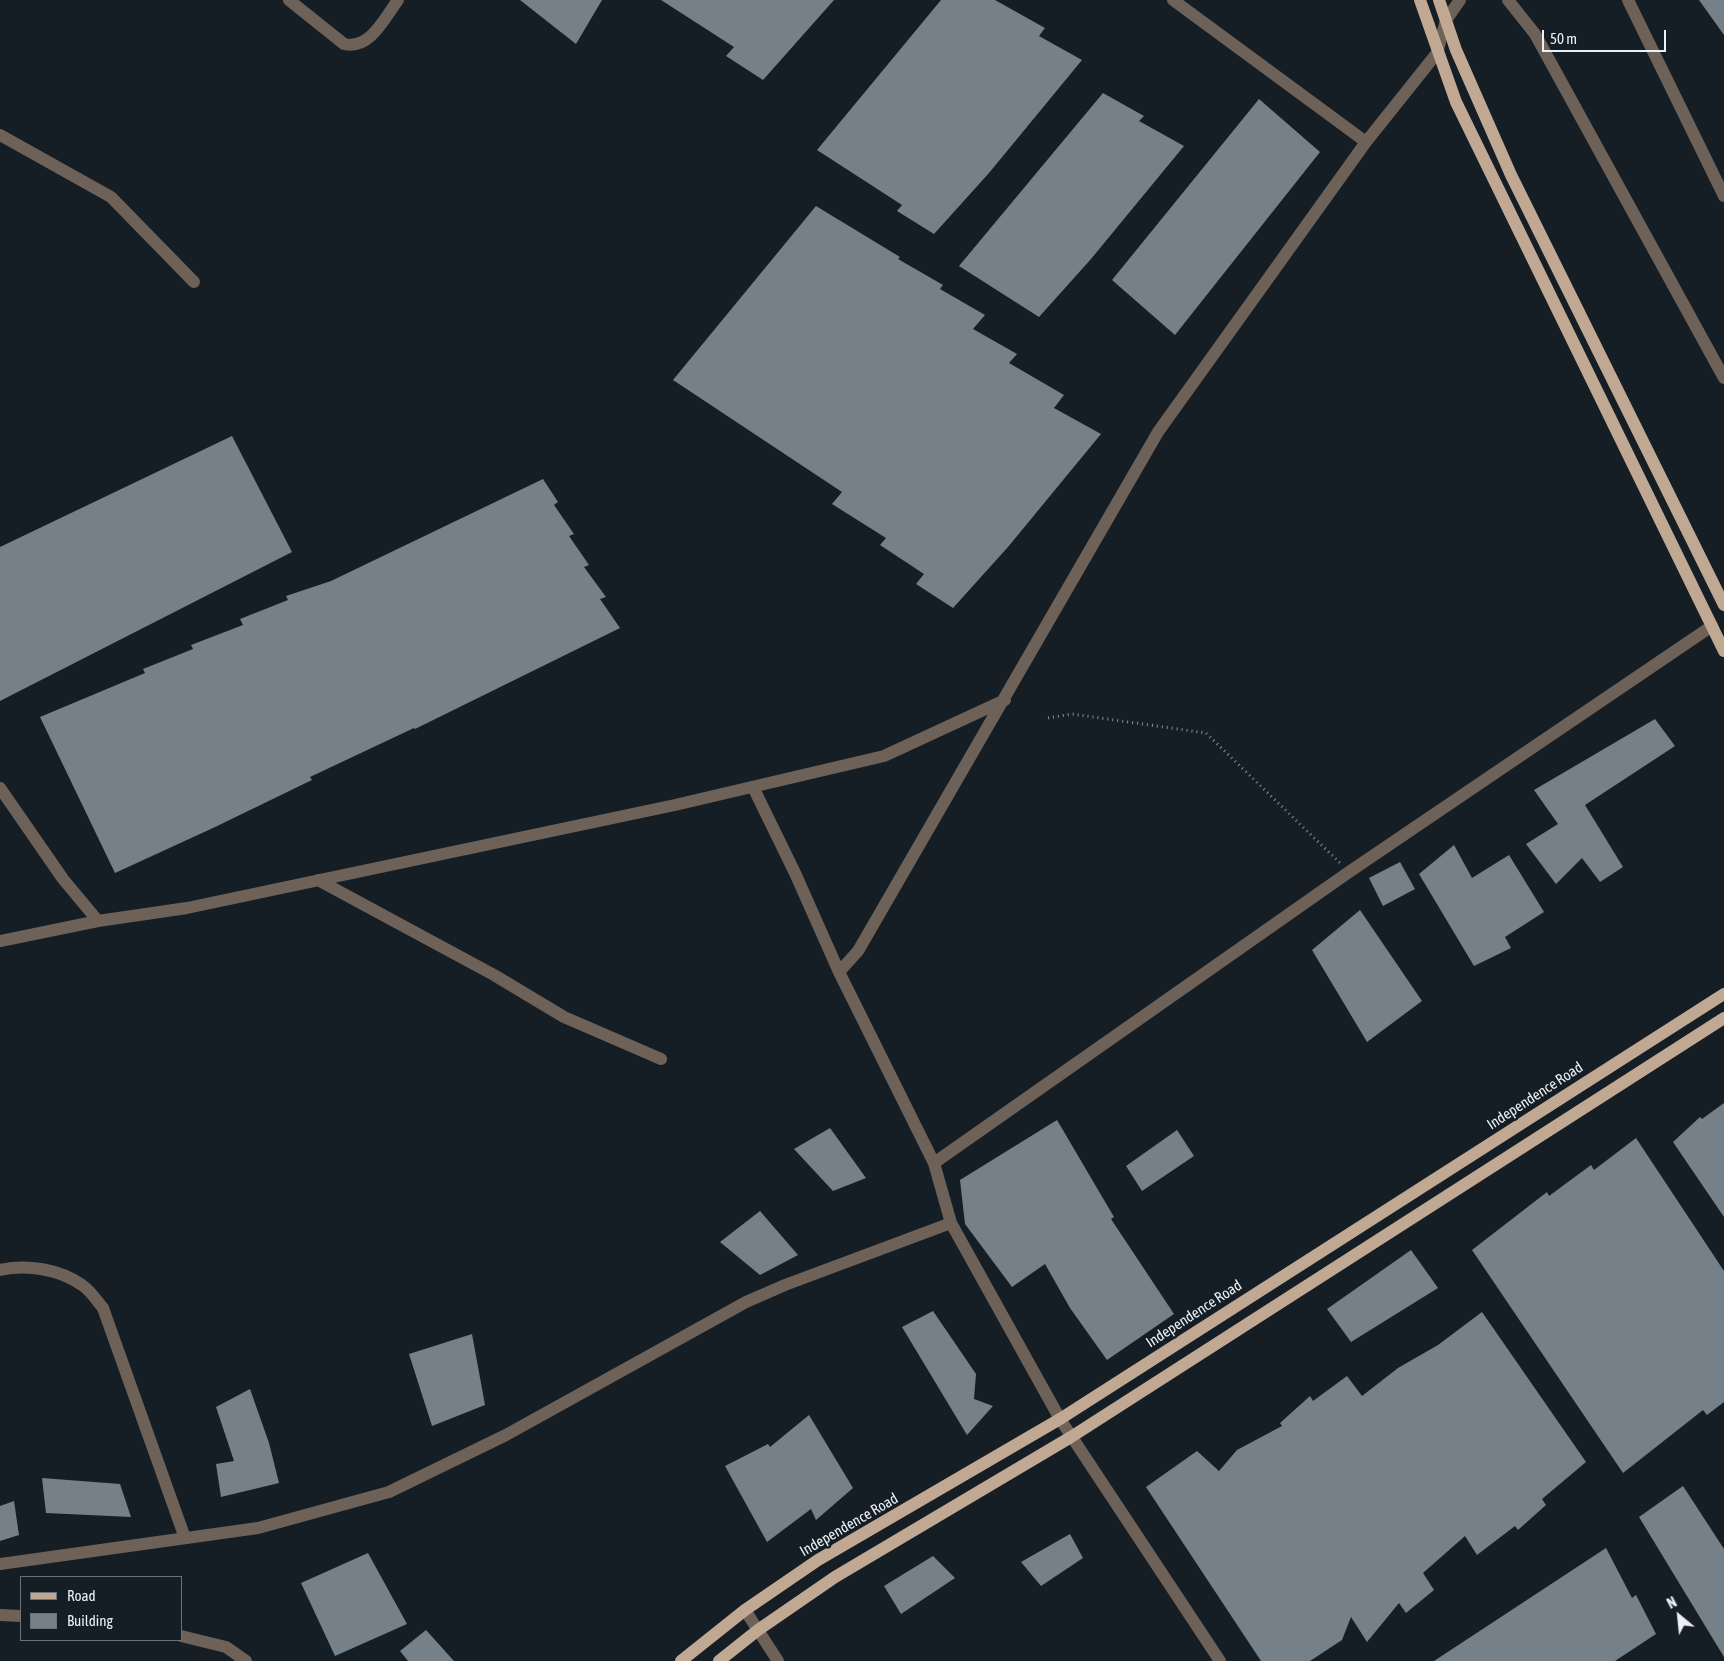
<!DOCTYPE html>
<style>
body{margin:0}
#map{position:relative;width:1724px;height:1661px;overflow:hidden;background:#151e25;font-family:"Asap Condensed",sans-serif}
canvas{display:block}
.legend{position:absolute;left:20px;top:1576px;width:162px;height:65px;box-sizing:border-box;background:#151e25;border:1px solid #6a7278;margin:0;padding:6px 9px;list-style:none;font-size:15px;color:#eaf0f5}
.legend li{display:flex;align-items:center;gap:10px;height:25px}
.legend b{width:25px;border:1px solid #6a7278}
.north{position:absolute;left:1654px;top:1591px;width:50px;height:50px;-webkit-text-stroke:4px #151e25;paint-order:stroke;rotate:332deg;font-size:14px;font-weight:700;line-height:20px;text-align:center;color:#eaf0f5}
.north::after{content:'';display:block;margin:auto;width:18px;height:22px;background:#eaf0f5;clip-path:polygon(50% 0,100% 100%,50% 72%,0 100%)}
.scale{position:absolute;left:1542px;top:30px;width:124px;height:22px;box-sizing:border-box;border:2px solid #eaf0f5;border-top:0;padding-left:6px;font-size:15px;line-height:18px;white-space:nowrap;color:#eaf0f5;-webkit-text-stroke:4px #151e25;paint-order:stroke}
</style>
<div id="map">
<canvas width="1724" height="1661"></canvas>
<ul class="legend">
<li><b style="height:6px;background:#c1a893"></b>Road</li>
<li><b style="height:14px;background:#758089"></b>Building</li>
</ul>
<div class="north">N</div>
<div class="scale">50 m</div>
</div>
<script>
const ctx = document.querySelector('canvas').getContext('2d');
ctx.lineJoin = 'round';
function fill(path, color) {
  ctx.fillStyle = color;
  ctx.fill(path, 'evenodd');
}
function strokePath(path, color, width, dash) {
  ctx.strokeStyle = color;
  ctx.lineWidth = width;
  ctx.lineCap = dash ? 'butt' : 'round';
  ctx.setLineDash(dash || []);
  ctx.stroke(path);
}
function label(font, color, halo, rows, align = 'center') {
  ctx.font = font + ' "Asap Condensed",sans-serif';
  ctx.lineWidth = 5;
  ctx.setLineDash([]);
  ctx.textBaseline = 'middle';
  ctx.strokeStyle = halo;
  ctx.fillStyle = color;
  for (const [text, x, y, turn = 0] of rows) {
    ctx.save();
    ctx.translate(x, y);
    ctx.rotate((+turn || 0) * Math.PI / 180);
    ctx.textAlign = isNaN(turn) ? turn : align;
    if (halo) ctx.strokeText(text, 0, 0);
    ctx.fillText(text, 0, 0);
    ctx.restore();
  }
}
fill(new Path2D(`
 M520,0H602L576,44Z
 M661,0H834L763,80L726,56L734,47Z
 M941,0H995L1045,28L1039,36L1082,60L989,173L934,234L897,211L902,205L817,150Z
 M1699,0H1724V35Z
 M1103,93L1144,116L1139,121L1184,146L1091,259L1039,317L959,266Z
 M1259,99L1320,152L1175,335L1112,280Z
 M816,206L900,257L898,259L943,285L940,289L985,315L973,329L1017,354L1009,363L1064,395L1054,408L1101,434L1008,547L953,608L916,584L924,574L880,545L886,538L832,504L842,492L673,380Z
 M232,436L292,552L0,701V547Z
 M543,479L558,502L554,505L574,534L569,536L589,565L584,567L606,597L600,599L620,628L415,729L414,728L310,777L312,780L213,828L115,873L40,717L145,673L143,669L193,649L191,645L243,625L240,619L288,600L286,596L331,581Z
 M1655,719L1675,746L1585,805L1623,867L1600,882L1582,858L1556,884L1526,844L1558,824L1534,790Z
 M1454,845L1472,878L1509,855L1544,912L1505,937L1511,948L1474,966L1419,874Z
 M1400,862L1415,889L1383,906L1369,878Z
 M1360,910L1422,1001L1367,1042L1312,950Z
 M1724,1103V1217L1673,1142L1700,1117L1702,1119Z
 M1057,1120L1114,1217L1111,1219L1174,1314L1107,1360L1070,1308L1045,1264L1012,1287L965,1224L960,1180Z
 M830,1128L866,1178L833,1191L794,1149Z
 M1177,1130L1194,1156L1142,1191L1126,1166Z
 M1636,1138L1724,1271V1402L1707,1415L1703,1410L1623,1473L1472,1250L1547,1192L1549,1196L1591,1165L1594,1170Z
 M760,1211L798,1255L760,1275L720,1242Z
 M1411,1250L1438,1288L1351,1342L1327,1309Z
 M933,1311L976,1374L974,1399L993,1406L967,1435L902,1327Z
 M1482,1312L1586,1462L1542,1499L1546,1505L1518,1530L1515,1526L1477,1555L1465,1536L1423,1573L1434,1590L1406,1613L1399,1603L1367,1642L1351,1617L1342,1640L1310,1661H1261L1146,1487L1197,1451L1219,1471L1237,1450L1282,1426L1280,1423L1310,1396L1313,1401L1347,1376L1362,1396L1398,1368L1438,1345Z
 M472,1334L485,1405L432,1426L409,1354Z
 M250,1389L269,1443L279,1483L221,1497L216,1464L234,1461L216,1407Z
 M809,1415L853,1488L816,1520L811,1509L767,1542L725,1466L768,1444L770,1447Z
 M42,1478L120,1484L131,1517L46,1513Z
 M1683,1486L1724,1549V1657L1639,1517Z
 M14,1501L19,1535L0,1541V1506Z
 M1070,1534L1083,1558L1041,1586L1021,1562Z
 M1606,1548L1632,1598L1636,1595L1656,1634L1615,1661H1434Z
 M368,1553L407,1624L335,1656L301,1583Z
 M933,1556L955,1578L901,1614L884,1586Z
 M426,1630L454,1661H408L400,1651Z`), '#758089');
strokePath(new Path2D(`
 M1048,718L1072,714L1206,733L1340,863`), '#888f95', 3, [1, 4]);
strokePath(new Path2D(`
 M289,0L344,44C370,50 384,19 398,0
 M1173,0L1366,142
 M1508,0L1535,34L1724,378
 M1628,0L1724,196
 M0,135L111,197L194,282
 M753,787L795,873L839,972
 M0,788L63,879L98,921
 M318,880L494,975L564,1017L661,1059
 M0,941L98,921L187,908L675,805L884,756L1005,700
 M934,1163L1349,872L1712,626
 M0,1270C27,1264 59,1269 82,1285C90,1290 97,1301 103,1308L185,1538
 M0,1564L258,1528L389,1492L506,1435L746,1302L785,1285L951,1223
 M745,1610L778,1661
 M0,1615L21,1616
 M181,1636L226,1647L246,1661
 M1220,1661L1060,1419L951,1223L934,1163L839,972L858,951L1158,432L1366,142L1437,53L1446,20L1460,0`), '#6e6258', 12);
strokePath(new Path2D(`
 M1420,0L1456,102L1724,651
 M1439,0L1456,50L1511,175L1724,605
 M681,1661L745,1610L818,1560L1060,1419L1724,994
 M719,1661L758,1630L835,1577L1071,1437L1724,1018`), '#c1a893', 12);
label('15px', '#eaf0f5', '#151e25', [
 ["Independence Road",1535,1096,-33],
 ["Independence Road",1194,1314,-33],
 ["Independence Road",849,1525,-30]
]);
</script>
